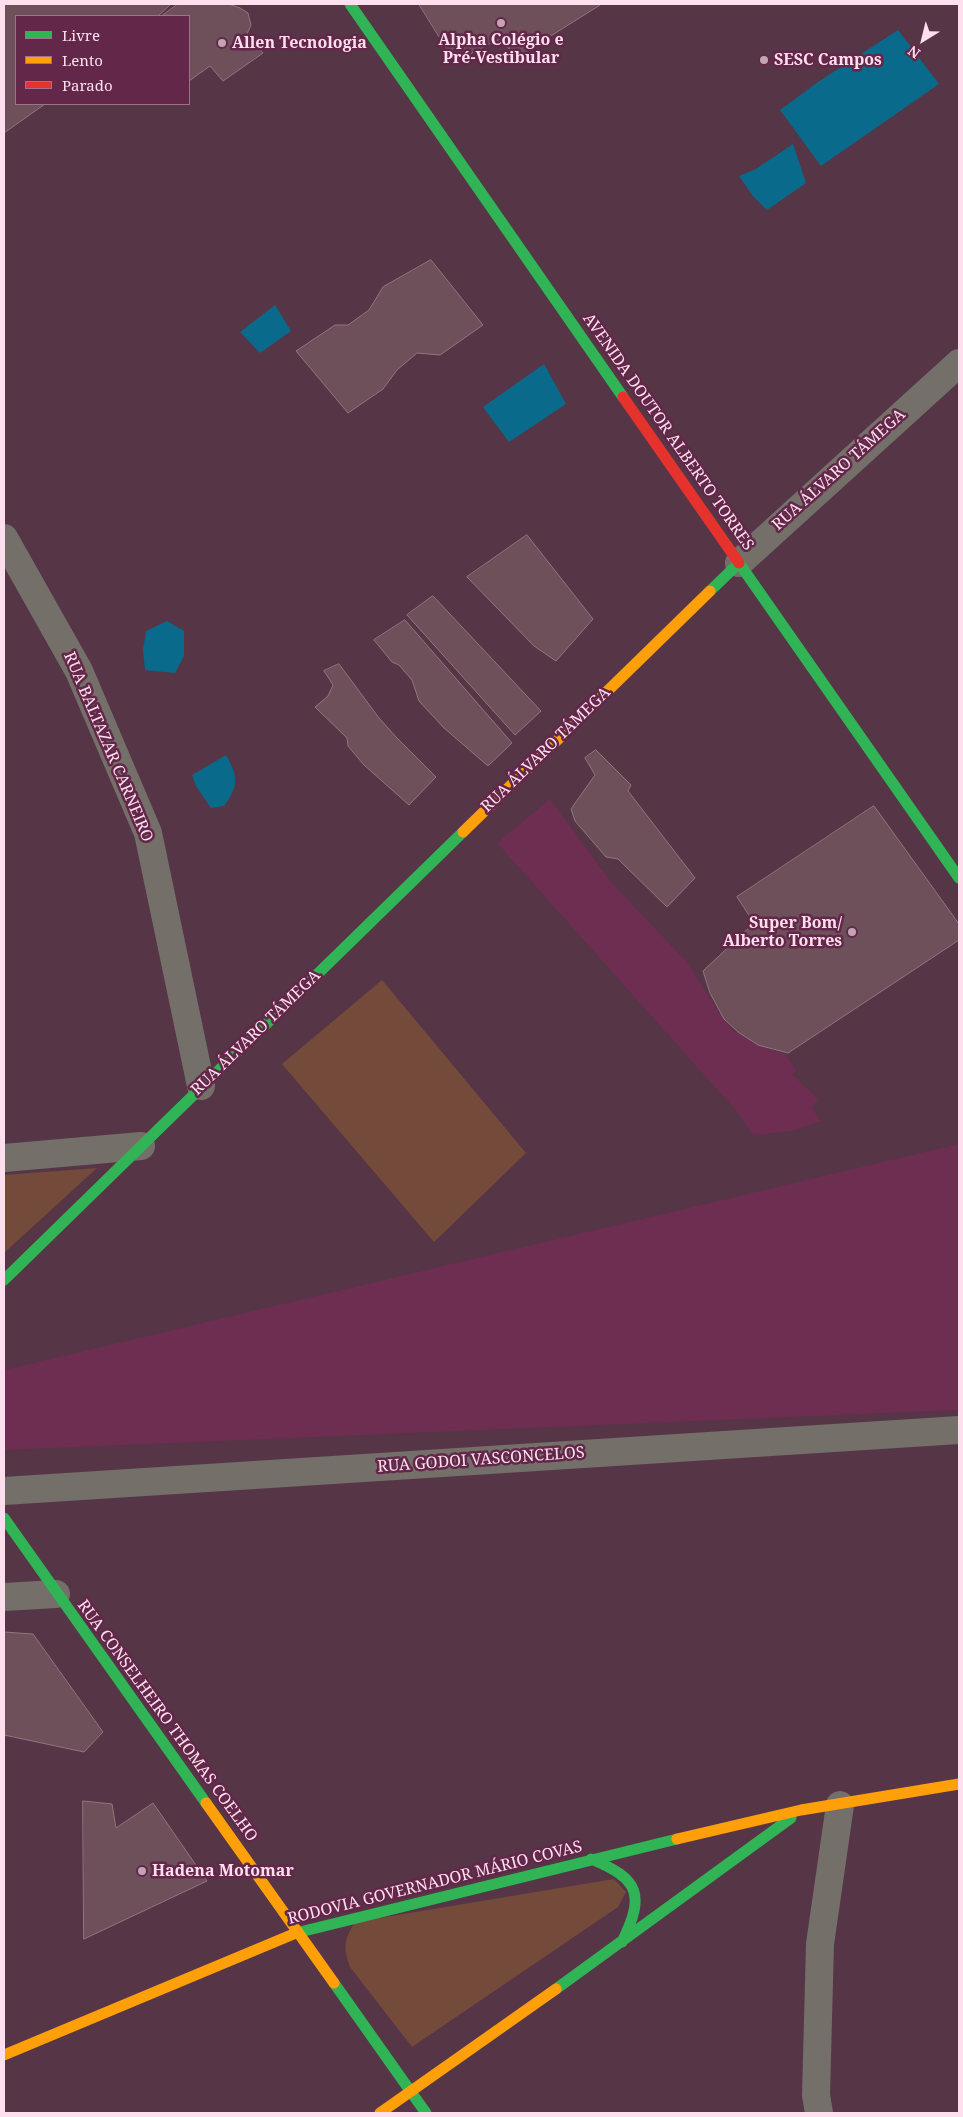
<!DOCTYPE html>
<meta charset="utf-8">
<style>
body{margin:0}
#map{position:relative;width:963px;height:2117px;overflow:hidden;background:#563547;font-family:"Noto Serif",serif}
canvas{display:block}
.frame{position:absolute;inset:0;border:5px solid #fedfee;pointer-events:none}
.legend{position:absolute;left:15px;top:15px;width:175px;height:90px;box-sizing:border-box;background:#632749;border:1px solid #a1718b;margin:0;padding:6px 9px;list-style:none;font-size:15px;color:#fedfee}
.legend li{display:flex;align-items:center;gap:10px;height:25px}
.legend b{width:25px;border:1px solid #a1718b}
.north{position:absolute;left:898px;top:15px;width:50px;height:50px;-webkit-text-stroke:4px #632749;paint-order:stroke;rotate:216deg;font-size:14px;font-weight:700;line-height:20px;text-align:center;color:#fedfee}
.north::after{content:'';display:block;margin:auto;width:18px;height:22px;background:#fedfee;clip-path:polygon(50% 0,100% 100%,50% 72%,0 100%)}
</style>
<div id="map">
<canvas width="963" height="2117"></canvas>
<div class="frame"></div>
<ul class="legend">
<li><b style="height:6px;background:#30b455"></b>Livre</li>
<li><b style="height:6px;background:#ff9f0a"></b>Lento</li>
<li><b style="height:6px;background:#e5322d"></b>Parado</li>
</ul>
<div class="north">N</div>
</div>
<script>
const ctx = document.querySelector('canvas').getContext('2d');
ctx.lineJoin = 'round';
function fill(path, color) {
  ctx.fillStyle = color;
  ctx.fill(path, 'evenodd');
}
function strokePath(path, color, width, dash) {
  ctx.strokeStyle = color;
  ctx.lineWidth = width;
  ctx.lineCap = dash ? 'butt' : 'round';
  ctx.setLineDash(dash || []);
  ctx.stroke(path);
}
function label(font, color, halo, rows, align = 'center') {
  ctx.font = font + ' "Noto Serif",serif';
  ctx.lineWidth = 5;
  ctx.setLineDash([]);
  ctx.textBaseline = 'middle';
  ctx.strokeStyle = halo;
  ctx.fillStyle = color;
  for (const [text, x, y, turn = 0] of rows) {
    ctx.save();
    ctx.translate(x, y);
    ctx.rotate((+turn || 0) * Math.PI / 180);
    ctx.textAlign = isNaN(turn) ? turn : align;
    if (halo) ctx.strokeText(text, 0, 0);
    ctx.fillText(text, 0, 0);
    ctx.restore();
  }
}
fill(new Path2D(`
 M550,799L611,882L687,962L714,1005L733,1031L769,1049L785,1054L797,1071L792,1074L818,1099L812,1109L821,1121L792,1131L753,1135L739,1114L497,843Z
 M959,1144V1410L4,1450V1370Z`), '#6d2e51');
fill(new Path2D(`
 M382,980L526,1153L434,1242L282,1064Z
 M97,1168L4,1253V1175Z
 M614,1879L626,1892L618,1907L412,2047L350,1967C343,1947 344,1940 355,1922Z`), '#744b3a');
fill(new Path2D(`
 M898,30L939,84L821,166L780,110L818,82Z
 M793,144L806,183L767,210L753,196L739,176L756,169Z
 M275,305L291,331L260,353L240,332Z
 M544,364L566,404L509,442L483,407Z
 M167,621L184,631V656L175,673L145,670L143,650L146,631Z
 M226,755C238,776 239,786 224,806L211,808L196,786L192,775Z`), '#0a6a8b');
const building = new Path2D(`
 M4,4H171L158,16H16V104H45L4,133Z
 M178,4H229L240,8L248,13L251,25L247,34L263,53L223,81L210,66L189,81V16L163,15Z
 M419,4H599L600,5L519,56L497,40L455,62Z
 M431,260L483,325L440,355L417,353L397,370L383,389L348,413L296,351L335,325H348L369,310L383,287Z
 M527,535L593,619L556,661L534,646L467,577Z
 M433,596L541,711L515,735L407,615Z
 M405,620L512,743L488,766L444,728L419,701L412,680L399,665L392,662L374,640Z
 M339,664L379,718L396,737L436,777L409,805L364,765L348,746L347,738L315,707L328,696L333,685L324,671Z
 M596,750L631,785L628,791L695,878L667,907L618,859L606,857L575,821L571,809L595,775L585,758Z
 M874,806L959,924V940L788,1053L758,1045L738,1032L724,1019L710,993L703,971L754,923L737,897Z
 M4,1632L33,1634L103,1732L84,1752L4,1735Z
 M83,1801L112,1804L116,1828L153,1803L207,1881L84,1939Z`);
fill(building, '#6e505b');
strokePath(building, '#92747f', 1);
strokePath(new Path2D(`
 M4,538L79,671L148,833L201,1086
 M739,563L959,363
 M4,1158L141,1146
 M4,1491L959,1430
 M4,1597L56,1594
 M819,2113L816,2095L820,1944L840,1805`), '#746f69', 28);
strokePath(new Path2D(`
 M350,4L623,397
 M710,591L739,563L959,878
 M4,1280L463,832
 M4,1518L206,1803
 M591,1859C640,1879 645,1895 622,1942
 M296,1933L677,1839
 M334,1983L411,2092
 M556,1989L791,1818
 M411,2092L426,2113`), '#30b455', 11);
strokePath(new Path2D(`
 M463,832L710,591
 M206,1803L334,1983
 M677,1839L801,1810L959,1784
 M4,2055L296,1933
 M380,2113L556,1989`), '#ff9f0a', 11);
strokePath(new Path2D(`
 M623,397L739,563`), '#e5322d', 11);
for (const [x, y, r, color] of [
 [501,23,5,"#c3a4b4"],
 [222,43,5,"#c3a4b4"],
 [764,60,5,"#c3a4b4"],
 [852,932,5,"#c3a4b4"],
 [142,1871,5,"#c3a4b4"]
]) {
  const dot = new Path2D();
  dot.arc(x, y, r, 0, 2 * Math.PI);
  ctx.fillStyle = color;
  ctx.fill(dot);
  strokePath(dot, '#632749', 2);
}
label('bold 16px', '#fedfee', '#632749', [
 ["Alpha Colégio e",501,40,"center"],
 ["Pré-Vestibular",501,58,"center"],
 ["Allen Tecnologia",232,43],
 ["SESC Campos",774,60],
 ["Super Bom/",842,923,"right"],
 ["Alberto Torres",842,941,"right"],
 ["Hadena Motomar",152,1871]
], 'left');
label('16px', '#fedfee', '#632749', [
 ["AVENIDA DOUTOR ALBERTO TORRES",668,432,55],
 ["RUA ÁLVARO TÁMEGA",839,470,-42],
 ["RUA BALTAZAR CARNEIRO",108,747,67],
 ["RUA ÁLVARO TÁMEGA",546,750,-44],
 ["RUA ÁLVARO TÁMEGA",256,1033,-44],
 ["RUA GODOI VASCONCELOS",481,1460,-4],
 ["RUA CONSELHEIRO THOMAS COELHO",167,1721,54],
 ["RODOVIA GOVERNADOR MÁRIO COVAS",435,1883,-14]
]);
</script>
